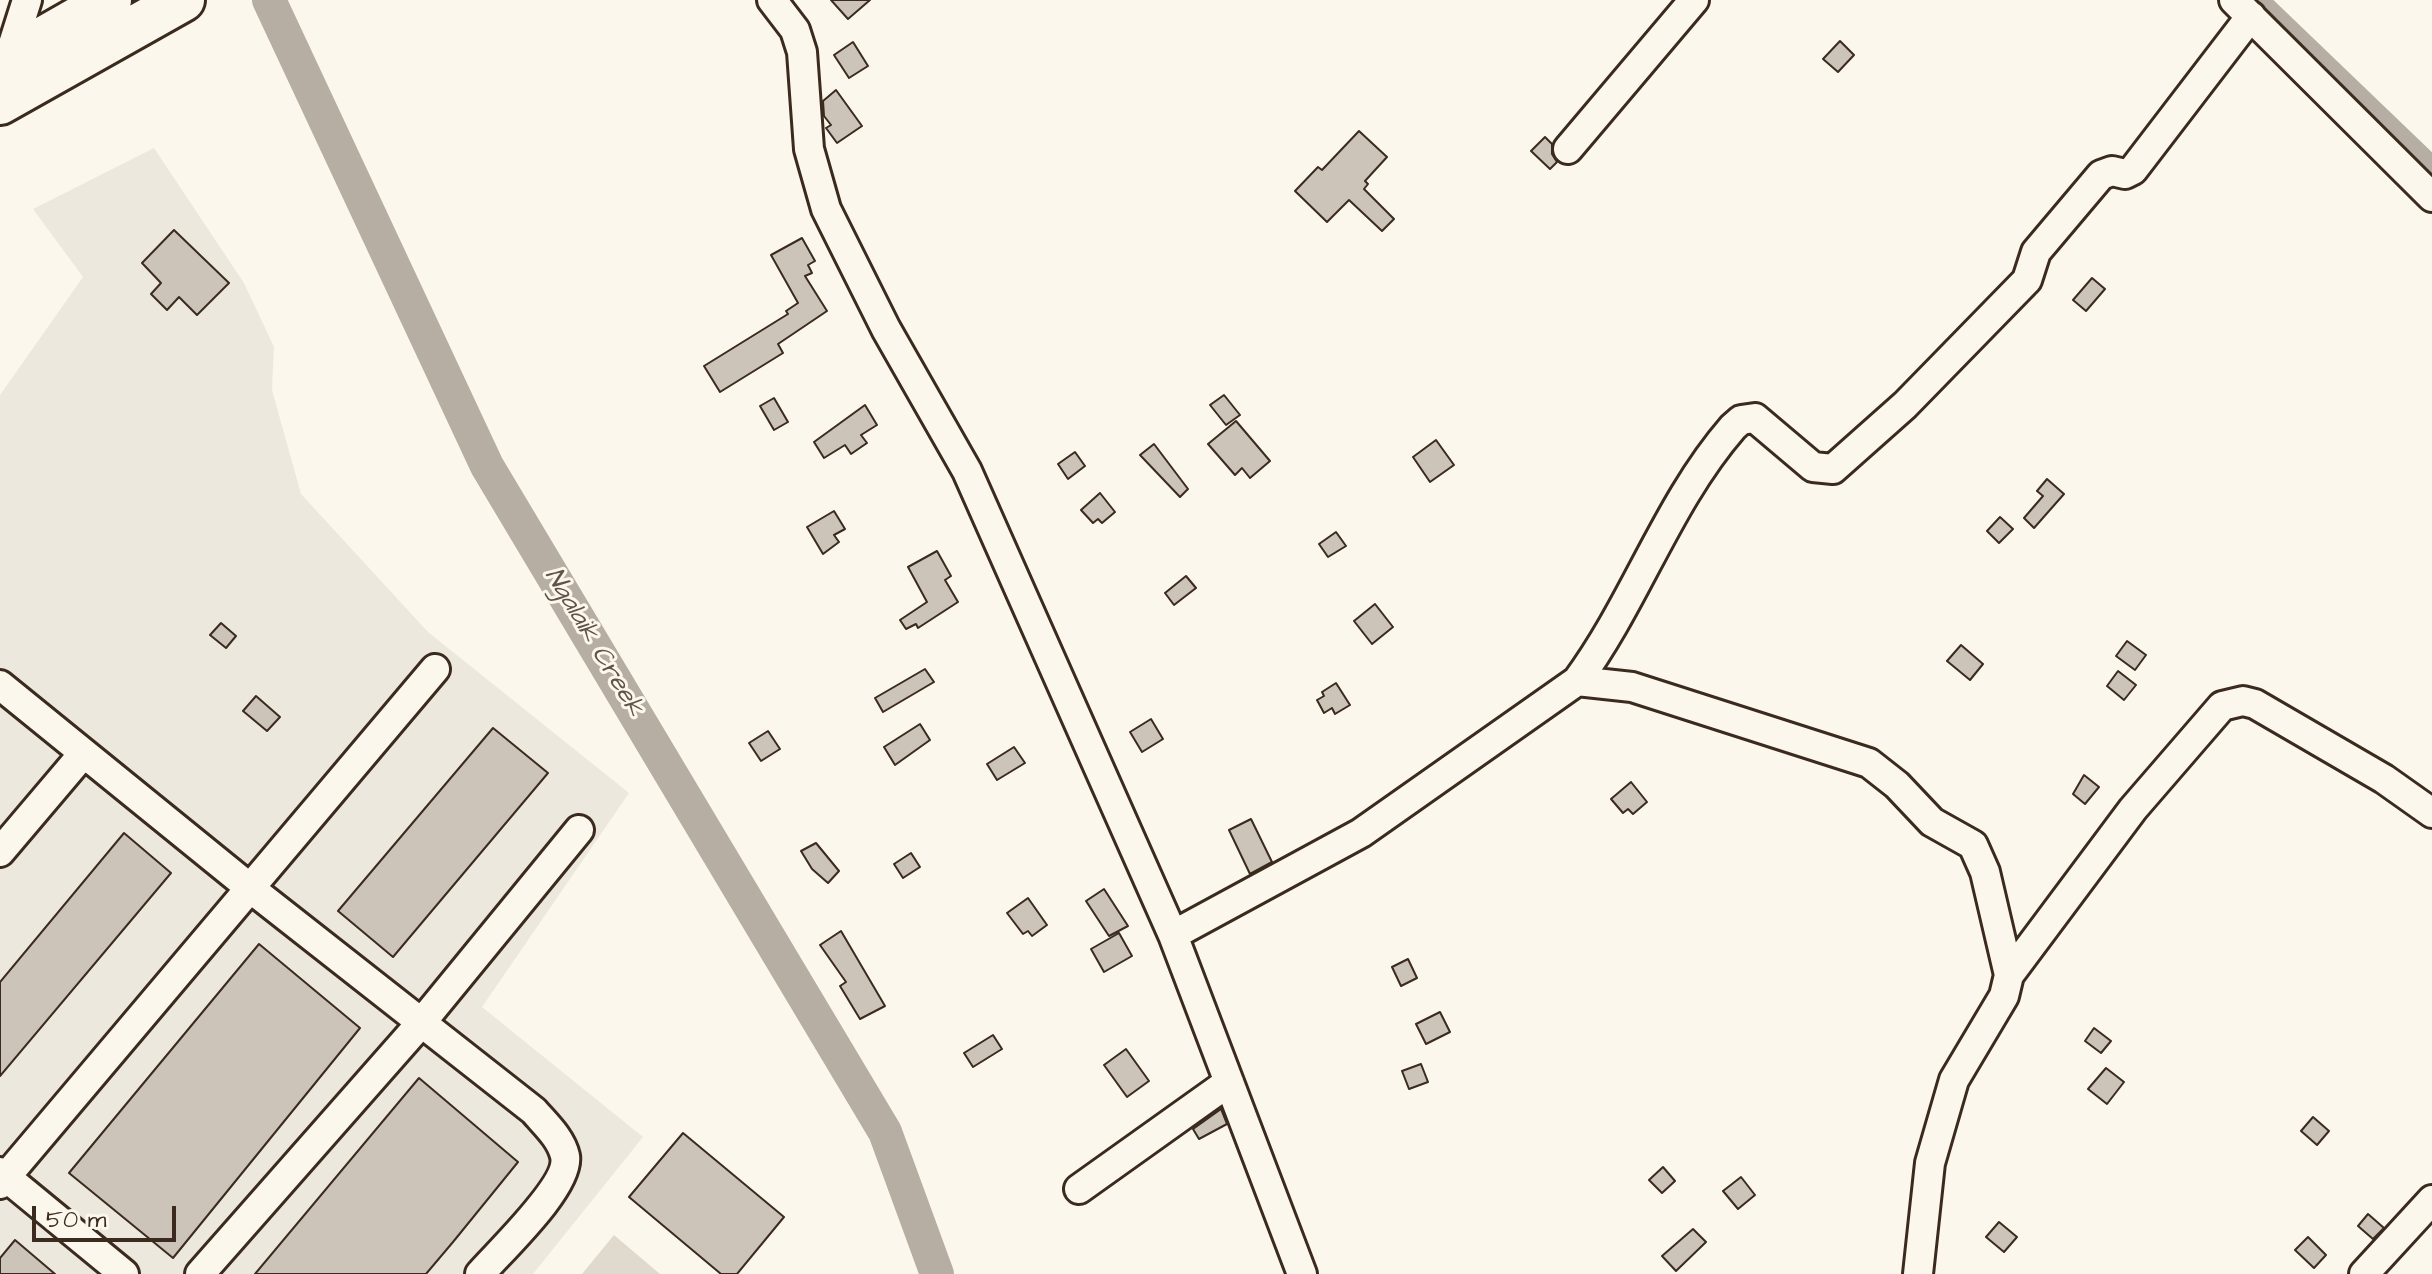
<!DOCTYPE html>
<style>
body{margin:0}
#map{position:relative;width:2432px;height:1274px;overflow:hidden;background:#fbf7ec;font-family:"Architects Daughter",sans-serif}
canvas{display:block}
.scale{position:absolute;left:32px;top:1206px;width:144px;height:36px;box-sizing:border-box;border:4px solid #3b2a1e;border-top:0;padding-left:10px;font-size:24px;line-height:28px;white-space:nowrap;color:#3b2a1e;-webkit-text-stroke:6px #fbf7ec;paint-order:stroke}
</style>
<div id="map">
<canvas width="2432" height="1274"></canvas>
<div class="scale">50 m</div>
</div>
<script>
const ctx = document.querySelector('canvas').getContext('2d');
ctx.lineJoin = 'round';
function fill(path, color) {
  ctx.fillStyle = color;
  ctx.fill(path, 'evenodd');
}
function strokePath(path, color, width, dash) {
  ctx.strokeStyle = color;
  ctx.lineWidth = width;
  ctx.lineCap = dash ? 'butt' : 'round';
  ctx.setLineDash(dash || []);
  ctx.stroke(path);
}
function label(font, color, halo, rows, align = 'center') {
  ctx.font = font + ' "Architects Daughter",sans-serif';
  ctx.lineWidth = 6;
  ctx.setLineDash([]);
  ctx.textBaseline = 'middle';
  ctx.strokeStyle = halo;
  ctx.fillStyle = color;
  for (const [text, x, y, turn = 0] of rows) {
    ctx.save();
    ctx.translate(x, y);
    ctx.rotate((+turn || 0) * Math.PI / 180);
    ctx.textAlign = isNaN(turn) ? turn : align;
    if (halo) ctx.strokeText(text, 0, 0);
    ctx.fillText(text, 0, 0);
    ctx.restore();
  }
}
fill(new Path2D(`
 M154,148L244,283L274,347L272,390L301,494L428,632L629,793L482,1007L643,1137L533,1274H0V395L83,277L33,209Z`), '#ede8dd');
fill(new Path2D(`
 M614,1235L660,1274H582Z`), '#dfd9ce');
strokePath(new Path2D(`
 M2259,0L2432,166`), '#b6aea2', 20);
strokePath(new Path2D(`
 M269,0L487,466L885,1132L937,1274`), '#b6aea2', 34);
const building = new Path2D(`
 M831,0H870L848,19Z
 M1840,41L1854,55L1838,72L1823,59Z
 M853,42L868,66L849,78L834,55Z
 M836,90L862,126L837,143L826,128L831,125L824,116L823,101Z
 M1359,131L1387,157L1365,181L1368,184L1364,189L1394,219L1382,231L1349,200L1327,222L1295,191L1318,167L1322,170Z
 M1545,137L1552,144V154L1557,162L1550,169L1531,151Z
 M174,230L229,283L197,315L179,297L167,310L151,294L161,283L142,263Z
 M802,238L815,261L808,265L812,273L805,276L827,311L778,344L783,353L720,392L704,366L788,314L786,311L798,303L771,255Z
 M2092,278L2105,289L2086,311L2073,300Z
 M1224,395L1240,415L1226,425L1210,405Z
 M774,398L788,422L774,430L760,406Z
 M865,405L877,425L861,435L867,443L851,454L845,445L824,458L814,442Z
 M1236,421L1270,461L1250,478L1242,468L1235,475L1208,444Z
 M1436,440L1454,465L1430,482L1413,457Z
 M1154,444L1188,489L1180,497L1140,455Z
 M1075,452L1085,466L1068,479L1058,464Z
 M2047,479L2064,494L2034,528L2024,518L2043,496L2037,491Z
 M1100,493L1115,512L1102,523L1098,519L1093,523L1081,510Z
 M834,511L845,529L834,535L839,542L823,554L807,527Z
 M2000,517L2013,529L1999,543L1987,531Z
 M1336,532L1346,546L1328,557L1319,544Z
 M937,551L951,576L945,580L958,602L918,628L916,624L906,629L900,620L927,602L908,567Z
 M1186,576L1196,588L1174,605L1165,593Z
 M1375,604L1393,627L1372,644L1354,621Z
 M221,623L236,636L226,648L210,635Z
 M2127,641L2146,655L2135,670L2116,656Z
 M1961,645L1983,664L1970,680L1947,661Z
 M925,669L934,682L883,712L875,698Z
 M2118,671L2136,685L2124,700L2107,686Z
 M1336,683L1350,705L1335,714L1332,708L1324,713L1317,700L1324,696L1322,692Z
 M256,696L280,717L267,731L243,711Z
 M1151,719L1163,739L1142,752L1130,732Z
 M920,724L930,740L895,765L884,747Z
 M493,728L548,773L393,957L338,911Z
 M768,731L780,749L761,761L749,743Z
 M1014,747L1025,763L997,780L987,764Z
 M2084,775L2099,787L2085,804L2073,794Z
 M1631,782L1647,802L1633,814L1628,809L1623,813L1611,799Z
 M1251,819L1272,862L1250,874L1229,830Z
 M124,833L171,873L0,1076V982Z
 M816,843L839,871L828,883L812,869L801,851Z
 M911,853L920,867L903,878L894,864Z
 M1104,889L1128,926L1109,936L1086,901Z
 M1028,898L1047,925L1032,936L1028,931L1023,934L1007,913Z
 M841,931L885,1006L860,1019L840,986L846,982L820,945Z
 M1119,933L1132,956L1104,972L1091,949Z
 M259,944L360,1028L173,1258L69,1173Z
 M1408,959L1417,978L1401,986L1392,967Z
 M1440,1012L1450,1032L1426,1044L1416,1024Z
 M2094,1028L2111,1041L2101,1053L2085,1041Z
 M993,1035L1002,1049L973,1067L964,1053Z
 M1126,1049L1149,1081L1127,1097L1104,1065Z
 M1421,1064L1428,1082L1409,1089L1402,1071Z
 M2106,1068L2124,1082L2107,1104L2088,1089Z
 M419,1078L518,1162L453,1242L426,1274H255Z
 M1221,1109L1227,1124L1199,1139L1193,1129Z
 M2313,1117L2329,1131L2317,1145L2301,1131Z
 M683,1133L784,1217L737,1274H721L629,1197Z
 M1663,1167L1675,1181L1662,1193L1649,1180Z
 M1741,1177L1755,1195L1738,1209L1723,1191Z
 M2368,1214L2384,1228L2373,1239L2358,1226Z
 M1999,1222L2017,1237L2004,1252L1986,1237Z
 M1693,1229L1706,1242L1676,1271L1662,1256Z
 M2308,1237L2326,1255L2314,1268L2295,1250Z
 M15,1240L55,1274H0V1258Z`);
fill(building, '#ccc4b9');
strokePath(building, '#3b2a1e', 2);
const minor = new Path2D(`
 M772,0L795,30L802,52L809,149L826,209L886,329L967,471L1173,935L1302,1274
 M2234,0L2432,197
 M9,57L27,0
 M1568,149L1694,0
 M1577,681C1636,601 1667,503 1733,427L1741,420L1755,418L1813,467L1833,469L1905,405L2027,280L2036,252L2101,175L2112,171L2125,174L2133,170L2251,16
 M0,685L250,888L534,1111C545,1124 561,1138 565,1156C571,1185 499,1252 480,1274
 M0,852L83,754
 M1173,935L1361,833L1577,681L1632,687L1869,763L1897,785L1932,822L1973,845L1985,872L2009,975L2004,996L1954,1080L1930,1163L1918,1274
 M2009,975L2133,809L2222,706L2243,701L2255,704L2384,779L2432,813
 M0,1172L124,1274
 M0,1184L435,669
 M1079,1189L1229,1082
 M200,1274L421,1023L579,830
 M2364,1274L2432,1200`);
const highway = new Path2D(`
 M0,63L110,0
 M0,103L183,0`);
strokePath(minor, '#3b2a1e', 34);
strokePath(highway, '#3b2a1e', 48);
strokePath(minor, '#fbf7ec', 28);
strokePath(highway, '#fbf7ec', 42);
label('italic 26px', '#605246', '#fbf7ec', [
 ["Ngalaik Creek",593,643,59]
]);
</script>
